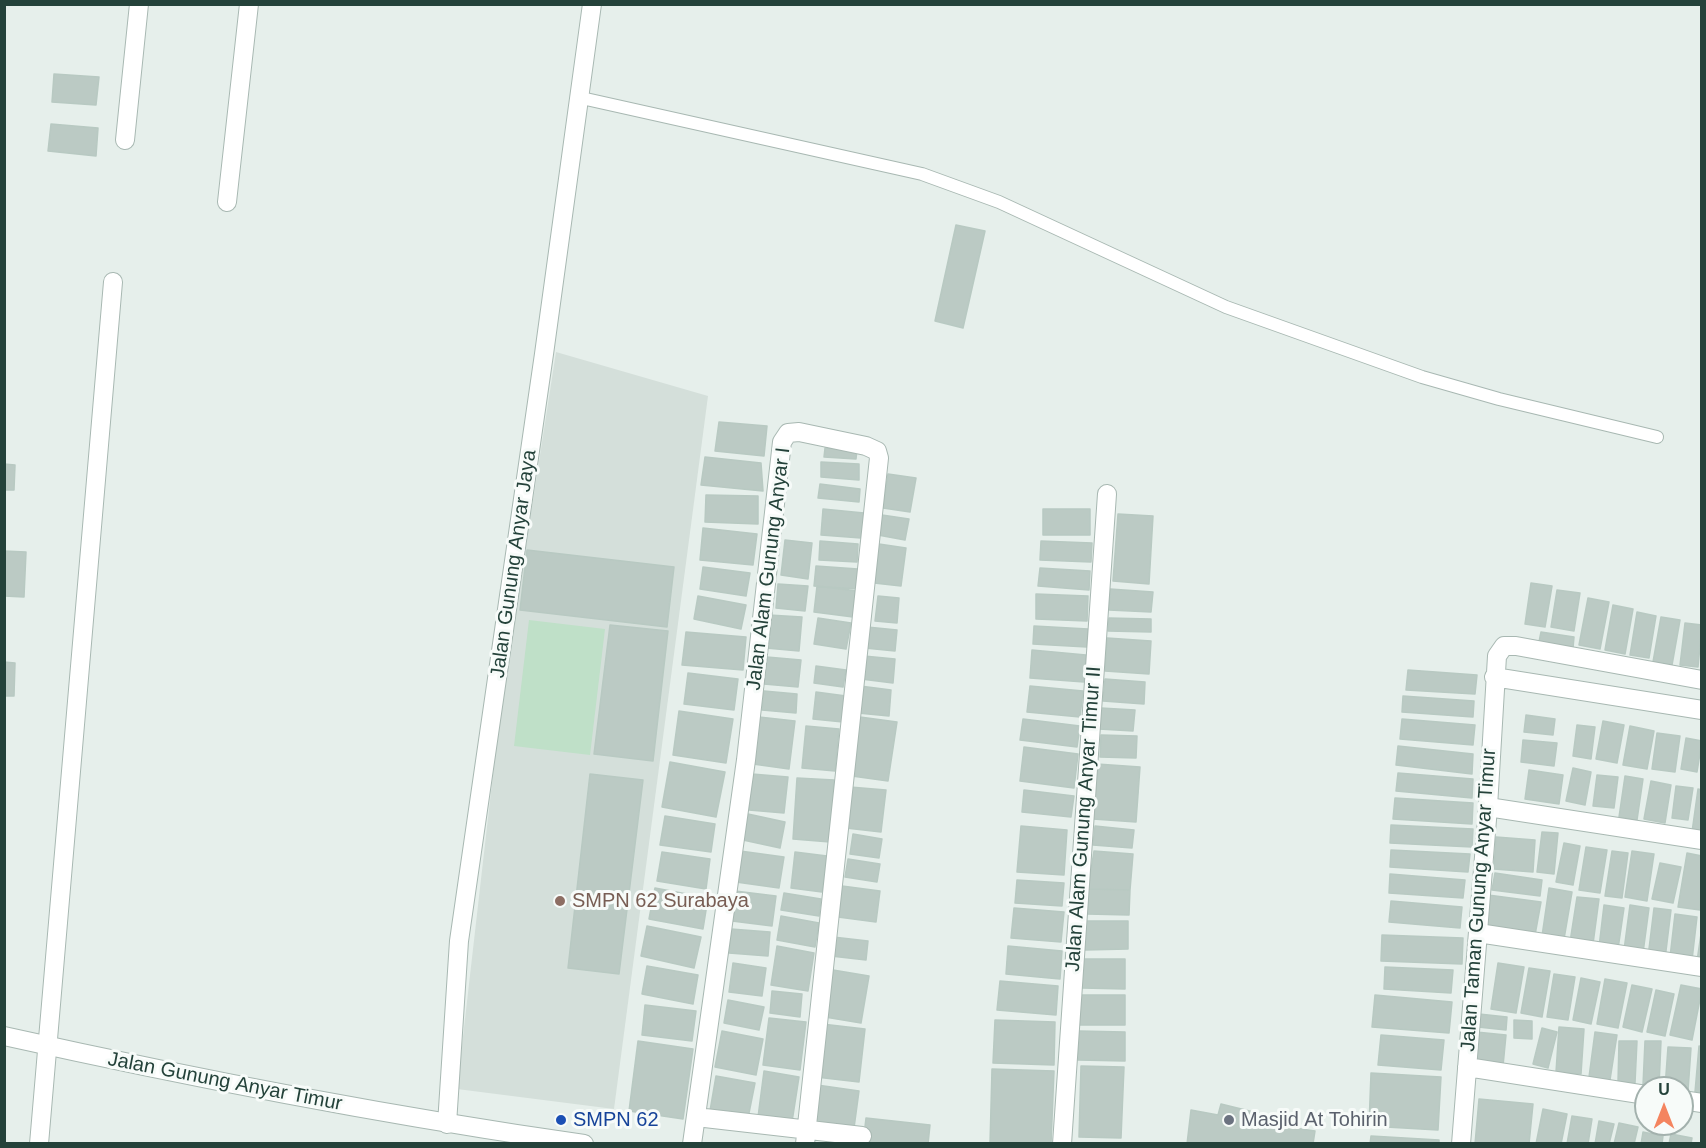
<!DOCTYPE html>
<style>
body{margin:0}
#map{position:relative;width:1706px;height:1148px;overflow:hidden;background:#e6efeb;font-family:Helvetica,sans-serif}
canvas{display:block}
.frame{position:absolute;inset:0;border:6px solid #24423a;pointer-events:none}
.north{position:absolute;left:1634px;top:1076px;width:60px;height:60px;box-sizing:border-box;background:#f7fbf9;border:2px solid #a3b1ad;border-radius:50%;rotate:0deg;font-size:16px;font-weight:700;line-height:24px;text-align:center;color:#24423a}
.north::after{content:'';display:block;margin:auto;width:21px;height:27px;background:#f4845f;clip-path:polygon(50% 0,100% 100%,50% 72%,0 100%)}
</style>
<div id="map">
<canvas width="1706" height="1148"></canvas>
<div class="frame"></div>
<div class="north">U</div>
</div>
<script>
const ctx = document.querySelector('canvas').getContext('2d');
ctx.lineJoin = 'round';
function fill(path, color) {
  ctx.fillStyle = color;
  ctx.fill(path, 'evenodd');
}
function strokePath(path, color, width, dash) {
  ctx.strokeStyle = color;
  ctx.lineWidth = width;
  ctx.lineCap = dash ? 'butt' : 'round';
  ctx.setLineDash(dash || []);
  ctx.stroke(path);
}
function label(font, color, halo, rows, align = 'center') {
  ctx.font = font + ' Helvetica,sans-serif';
  ctx.lineWidth = 6;
  ctx.setLineDash([]);
  ctx.textBaseline = 'middle';
  ctx.strokeStyle = halo;
  ctx.fillStyle = color;
  for (const [text, x, y, turn = 0] of rows) {
    ctx.save();
    ctx.translate(x, y);
    ctx.rotate((+turn || 0) * Math.PI / 180);
    ctx.textAlign = isNaN(turn) ? turn : align;
    if (halo) ctx.strokeText(text, 0, 0);
    ctx.fillText(text, 0, 0);
    ctx.restore();
  }
}
fill(new Path2D(`
 M556,352L708,396L614,1109L457,1089L500,713Z`), '#d4dfda');
fill(new Path2D(`
 M529,620L605,629L590,755L514,746Z`), '#bfe0c8');
const building = new Path2D(`
 M54,74L99,77L96,105L52,102Z
 M51,124L98,128L96,156L48,151Z
 M956,225L985,231L963,328L935,321Z
 M719,422L767,426L764,456L715,451Z
 M825,448L857,450L856,459L824,457Z
 M705,457L761,463L763,491L701,485Z
 M821,462L859,464V480L821,477Z
 M4,464L15,465L14,490H4Z
 M888,474L916,478L910,512L883,508Z
 M820,484L860,489L859,502L818,498Z
 M706,495L758,496V524L705,522Z
 M823,509L864,513L861,538L821,535Z
 M1043,509H1090V535H1043Z
 M1118,514L1153,516L1149,584L1113,581Z
 M882,515L909,519L905,540L878,535Z
 M703,528L757,534L753,565L700,560Z
 M785,540L812,543L808,579L781,575Z
 M820,541L858,544L857,562L819,560Z
 M1041,541L1092,543L1091,562L1040,560Z
 M879,544L906,548L901,586L874,583Z
 M527,550L674,567L667,627L520,610Z
 M4,551L26,552L24,597L4,596Z
 M816,566L858,569L857,589L814,586Z
 M703,567L750,573L746,596L700,589Z
 M1040,568L1090,571L1089,590L1038,586Z
 M1531,583L1552,586L1545,627L1525,624Z
 M778,584L808,586L805,611L776,608Z
 M817,586L856,591L853,617L814,612Z
 M1110,589L1153,592L1151,612L1109,610Z
 M1557,590L1580,593L1574,631L1551,627Z
 M1036,594L1088,596L1087,621L1036,619Z
 M698,596L746,605L741,629L694,619Z
 M878,596L899,598L897,623L875,621Z
 M1588,598L1609,602L1600,649L1579,645Z
 M1613,605L1633,609L1625,654L1605,650Z
 M1637,612L1656,616L1649,658L1630,655Z
 M769,615L802,617L799,651L766,648Z
 M1661,617L1680,620L1672,665L1653,662Z
 M818,618L851,623L846,649L814,644Z
 M1109,618L1151,619V632L1108,631Z
 M1685,623L1702,625L1698,667L1680,665Z
 M610,625L668,631L653,761L594,754Z
 M1034,626L1088,629L1087,647L1033,644Z
 M867,627L897,630L895,651L865,648Z
 M686,632L746,637L743,670L682,665Z
 M1541,632L1574,637L1573,648L1539,642Z
 M1107,638L1151,641L1149,674L1105,671Z
 M1032,650L1086,655L1084,682L1030,678Z
 M864,656L895,659L893,683L861,679Z
 M767,657L801,660L798,687L764,684Z
 M4,662L15,663L14,696H4Z
 M816,666L846,670L843,687L814,683Z
 M1408,670L1477,675L1475,694L1406,690Z
 M688,673L738,679L734,710L684,704Z
 M1105,679L1145,682L1144,704L1103,701Z
 M860,686L891,690L889,716L858,713Z
 M1030,686L1083,691L1080,717L1027,712Z
 M764,691L797,694L796,713L762,710Z
 M816,692L846,696L843,722L813,719Z
 M1403,696L1474,701L1473,717L1402,712Z
 M1101,708L1135,710L1133,731L1099,729Z
 M679,711L733,719L726,763L673,755Z
 M1526,715L1555,719L1553,735L1524,732Z
 M759,717L795,721L789,769L753,764Z
 M860,717L897,722L888,781L852,776Z
 M1023,719L1080,726L1077,747L1020,740Z
 M1402,719L1475,725L1473,745L1400,739Z
 M1603,721L1624,725L1617,763L1596,759Z
 M1577,725L1595,727L1591,759L1573,756Z
 M806,726L839,729L835,771L802,768Z
 M1630,726L1654,731L1647,769L1623,765Z
 M1657,733L1680,736L1675,772L1652,769Z
 M1101,735L1137,736L1136,758L1100,757Z
 M1686,738L1702,741L1697,772L1681,769Z
 M1523,740L1557,743L1554,766L1521,762Z
 M1398,746L1473,754L1472,774L1396,765Z
 M1024,747L1078,754L1074,788L1020,781Z
 M670,762L725,772L716,817L662,807Z
 M1097,764L1140,767L1136,822L1093,819Z
 M1573,768L1591,772L1585,805L1566,801Z
 M1529,770L1563,775L1559,804L1525,799Z
 M1398,773L1473,779L1472,798L1396,791Z
 M590,774L643,780L619,974L568,968Z
 M752,774L788,777L784,813L749,810Z
 M1597,775L1618,777L1614,808L1593,806Z
 M1625,776L1643,779L1637,820L1619,817Z
 M797,778L834,780L830,842L793,839Z
 M1651,781L1671,785L1665,823L1644,819Z
 M1676,786L1693,788L1688,820L1672,818Z
 M850,787L886,790L881,832L846,828Z
 M1698,789L1702,790V834L1692,832Z
 M1024,790L1074,796L1071,817L1022,812Z
 M1395,798L1473,803L1472,824L1393,819Z
 M748,814L785,822L780,848L743,840Z
 M665,816L715,824L711,852L660,845Z
 M1391,825L1473,829L1472,847L1390,843Z
 M1021,826L1067,830L1064,875L1017,872Z
 M1095,826L1134,830L1132,848L1093,845Z
 M1542,832L1558,833L1554,874L1537,872Z
 M853,834L882,839L879,858L850,854Z
 M1496,837L1535,840L1533,872L1494,869Z
 M1564,843L1580,846L1573,885L1556,882Z
 M1586,847L1607,850L1600,893L1579,890Z
 M1391,850L1470,854L1468,872L1390,867Z
 M740,851L784,857L779,888L736,882Z
 M1094,851L1133,854L1130,890L1088,889Z
 M1612,851L1628,853L1622,898L1605,896Z
 M1632,851L1654,854L1647,901L1625,897Z
 M662,852L710,859L706,889L657,881Z
 M795,852L827,856L822,892L791,888Z
 M1687,853L1702,856L1700,910L1678,907Z
 M848,859L880,864L877,882L845,877Z
 M1660,863L1681,867L1673,903L1652,899Z
 M1495,873L1542,880L1540,896L1492,890Z
 M1390,874L1465,880L1463,898L1389,893Z
 M1017,880L1064,883L1062,906L1015,903Z
 M842,886L880,891L876,922L838,917Z
 M655,888L708,898L703,929L649,919Z
 M1549,888L1572,892L1564,939L1542,936Z
 M1088,889L1130,890L1129,915L1087,914Z
 M735,891L776,896L772,926L732,921Z
 M784,893L821,899L819,916L781,910Z
 M1488,895L1541,902L1535,935L1484,927Z
 M1577,897L1599,899L1593,944L1570,942Z
 M1391,901L1462,907L1460,928L1389,922Z
 M1604,905L1624,908L1618,949L1599,947Z
 M1630,905L1649,908L1643,953L1624,950Z
 M1014,908L1064,912L1061,942L1011,938Z
 M1654,908L1671,910L1665,959L1648,957Z
 M1675,914L1697,917L1692,960L1670,957Z
 M781,916L819,923L815,947L777,940Z
 M1085,921H1128V949L1085,950Z
 M647,926L701,937L694,968L641,956Z
 M1702,927V961H1697Z
 M731,929L770,932L768,956L729,953Z
 M1382,935L1463,938L1462,964L1381,961Z
 M833,937L868,941L866,960L831,956Z
 M777,946L814,953L808,991L771,985Z
 M1008,946L1062,951L1060,979L1006,974Z
 M1082,959H1125V989L1082,988Z
 M733,963L766,968L762,996L729,992Z
 M1498,963L1524,967L1516,1013L1491,1009Z
 M647,966L698,975L693,1004L642,994Z
 M1385,967L1453,970L1451,993L1384,989Z
 M1529,968L1550,971L1542,1017L1521,1013Z
 M833,970L869,976L861,1023L825,1017Z
 M1554,974L1575,977L1568,1020L1547,1017Z
 M1581,978L1600,982L1591,1024L1573,1020Z
 M1605,979L1627,983L1618,1028L1597,1024Z
 M1000,981L1058,986L1056,1015L997,1010Z
 M1632,985L1652,989L1642,1032L1623,1027Z
 M1681,985L1702,989L1692,1040L1670,1035Z
 M1656,990L1674,994L1665,1036L1647,1032Z
 M772,991L802,994L800,1017L770,1013Z
 M1078,995H1125V1025H1078Z
 M1375,995L1452,1002L1449,1033L1372,1027Z
 M728,1000L764,1007L759,1030L724,1023Z
 M645,1005L696,1011L692,1041L642,1035Z
 M1479,1014L1507,1017L1506,1030L1478,1027Z
 M769,1018L806,1022L800,1070L763,1065Z
 M995,1020L1055,1022L1054,1065L993,1063Z
 M1514,1020L1532,1021V1039L1514,1038Z
 M822,1024L865,1029L859,1082L816,1077Z
 M1559,1027L1584,1029L1581,1074L1556,1072Z
 M1542,1028L1557,1032L1548,1068L1533,1064Z
 M722,1031L763,1039L756,1075L715,1067Z
 M1079,1031L1125,1032V1061L1078,1060Z
 M1476,1032L1506,1035L1503,1066L1473,1063Z
 M1595,1032L1617,1035L1610,1080L1589,1077Z
 M1381,1035L1444,1040L1441,1070L1378,1065Z
 M638,1041L693,1049L683,1119L629,1111Z
 M1619,1041H1637L1635,1083L1618,1082Z
 M1645,1041H1661L1659,1086L1643,1085Z
 M1699,1046L1702,1047V1093L1695,1092Z
 M1668,1047L1691,1048L1688,1091H1682V1088H1665Z
 M1081,1066L1124,1067L1121,1138L1079,1137Z
 M992,1069L1054,1071L1051,1144H990Z
 M764,1071L799,1077L792,1122L758,1117Z
 M1371,1073L1441,1077L1438,1130L1369,1126Z
 M716,1076L755,1083L748,1118L710,1111Z
 M817,1085L859,1091L854,1128L812,1122Z
 M1479,1099L1533,1104L1529,1144H1475Z
 M1221,1104L1270,1116L1267,1124L1315,1131L1313,1144H1187L1191,1110L1218,1115Z
 M1543,1109L1567,1114L1561,1144H1536Z
 M1572,1116L1592,1119L1588,1144H1567Z
 M866,1118L930,1125L928,1144H863Z
 M1599,1121L1614,1124L1609,1144H1595Z
 M1619,1123L1638,1127L1634,1144H1614Z
 M1643,1132L1663,1136L1662,1144H1641Z
 M1671,1134L1692,1138L1691,1144H1669Z
 M1371,1136L1439,1140V1144H1370Z`);
fill(building, '#bbcac4');
strokePath(building, '#b8c9c2', 1.5);
const service = new Path2D(`
 M577,97L922,174L999,202L1226,307L1422,377L1499,399L1657,437`);
const minor = new Path2D(`
 M125,140L139,4
 M227,202L249,4
 M1494,677L1702,710
 M1488,807L1702,840
 M1478,933L1702,967
 M1467,1067L1646,1095
 M1682,1100L1702,1103
 M696,1117L862,1136
 M447,1124L459,941L544,354L592,4
 M39,1144L113,282
 M692,1144L746,760L782,442L788,433L799,432L866,446L877,451L879,458L805,1144
 M1062,1144L1107,494
 M1461,1144L1488,807L1497,656L1504,646H1516L1702,680`);
const tertiary = new Path2D(`
 M4,1036C197,1079 389,1116 584,1144`);
strokePath(service, '#a8b8b2', 14);
strokePath(minor, '#a8b8b2', 20);
strokePath(tertiary, '#a8b8b2', 20);
strokePath(service, '#fff', 12);
strokePath(minor, '#fff', 18);
strokePath(tertiary, '#fff', 18);
for (const [x, y, r, color] of [
 [560,901,6,"#8d6e63"],
 [561,1120,6,"#1a4fb4"],
 [1229,1120,6,"#6b7280"]
]) {
  const dot = new Path2D();
  dot.arc(x, y, r, 0, 2 * Math.PI);
  ctx.fillStyle = color;
  ctx.fill(dot);
  strokePath(dot, '#f7fbf9', 2);
}
label('20px', '#24423a', '#f7fbf9', [
 ["Jalan Gunung Anyar Jaya",514,564,-82],
 ["Jalan Alam Gunung Anyar I",769,569,-83],
 ["Jalan Alam Gunung Anyar Timur II",1084,819,-86],
 ["Jalan Taman Gunung Anyar Timur",1479,900,-86],
 ["Jalan Gunung Anyar Timur",225,1082,11]
]);
label('20px', '#785e54', '#f7fbf9', [
 ["SMPN 62 Surabaya",572,901]
], 'left');
label('20px', '#164399', '#f7fbf9', [
 ["SMPN 62",573,1120]
], 'left');
label('20px', '#5b616d', '#f7fbf9', [
 ["Masjid At Tohirin",1241,1120]
], 'left');
</script>
